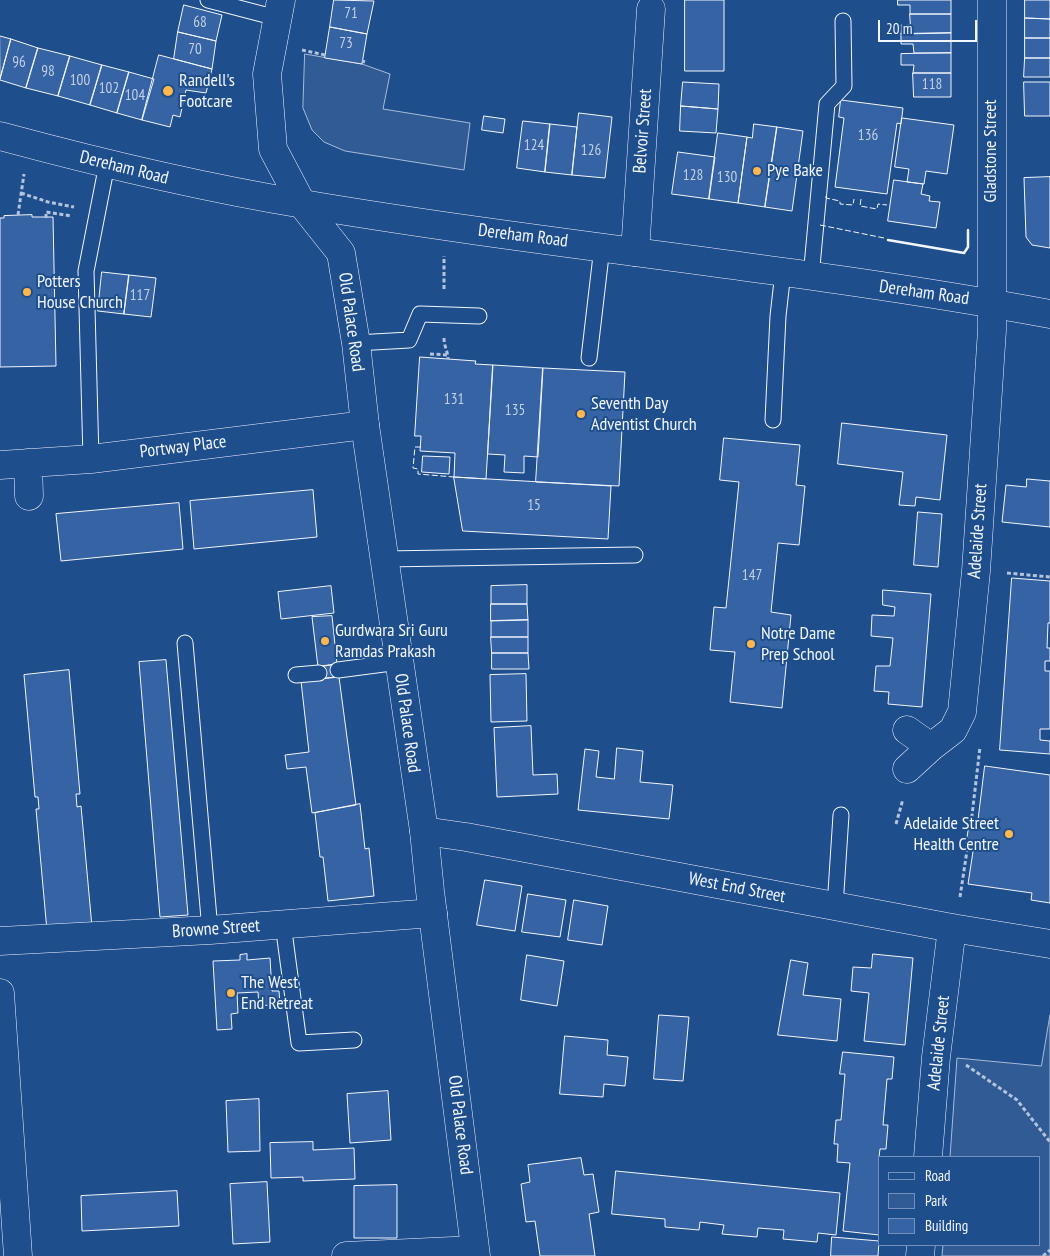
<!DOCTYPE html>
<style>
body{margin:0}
#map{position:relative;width:1050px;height:1256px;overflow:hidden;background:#1f4e8c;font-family:"PT Sans Narrow",sans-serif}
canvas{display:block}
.legend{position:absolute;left:878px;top:1156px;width:162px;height:90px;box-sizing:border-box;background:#1f4e8c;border:1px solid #7391ba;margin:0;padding:6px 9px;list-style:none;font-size:15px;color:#f2f6ff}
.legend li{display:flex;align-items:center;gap:10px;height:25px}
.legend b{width:25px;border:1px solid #7391ba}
.scale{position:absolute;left:878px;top:20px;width:99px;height:22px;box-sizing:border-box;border:2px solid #f2f6ff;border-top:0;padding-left:6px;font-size:15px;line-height:18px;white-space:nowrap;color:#f2f6ff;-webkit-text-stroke:4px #1f4e8c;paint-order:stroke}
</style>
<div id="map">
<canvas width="1050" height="1256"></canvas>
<ul class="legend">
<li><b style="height:6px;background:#1f4e8c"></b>Road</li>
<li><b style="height:14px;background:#305b95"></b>Park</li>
<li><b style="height:14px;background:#3563a3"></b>Building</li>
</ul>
<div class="scale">20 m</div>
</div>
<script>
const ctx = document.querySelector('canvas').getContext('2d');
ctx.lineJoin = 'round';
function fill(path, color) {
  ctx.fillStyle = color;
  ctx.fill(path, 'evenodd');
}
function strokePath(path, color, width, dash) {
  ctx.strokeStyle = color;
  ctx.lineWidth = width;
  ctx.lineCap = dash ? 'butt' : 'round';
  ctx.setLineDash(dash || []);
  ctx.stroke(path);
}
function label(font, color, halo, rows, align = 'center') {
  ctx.font = font + ' "PT Sans Narrow",sans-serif';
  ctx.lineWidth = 4;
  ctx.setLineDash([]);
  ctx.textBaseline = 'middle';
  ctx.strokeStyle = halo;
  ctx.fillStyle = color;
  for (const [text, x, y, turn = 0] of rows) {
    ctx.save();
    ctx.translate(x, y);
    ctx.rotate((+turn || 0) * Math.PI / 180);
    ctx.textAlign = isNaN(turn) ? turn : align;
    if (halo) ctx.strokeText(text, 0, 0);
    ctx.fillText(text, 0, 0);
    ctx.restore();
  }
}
const green = new Path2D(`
 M305,54L362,64L390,74L383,109L470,123L464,170L345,151L324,142L312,130L303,108Z
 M1050,1015V1256H942L943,1245H1039V1157H950L957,1058L1041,1066Z`);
fill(green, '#305b95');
strokePath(green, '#a8bbd7', 1);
const building = new Path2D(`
 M334,0L374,1L367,34L330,27Z
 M685,0H724V71H685Z
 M898,0H951V14H910V5H898Z
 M1025,0H1050V19L1025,18Z
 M184,5L222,15L216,41L178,32Z
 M910,14H951V33L901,34V25H910Z
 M1025,18L1050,19V38H1025Z
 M330,27L367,34L362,64L325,58Z
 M178,32L216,41L212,69L174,59Z
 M951,33V53H914L913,44H901V34Z
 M0,36L11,39L0,79Z
 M1025,38H1050V58H1025Z
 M11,39L38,48L26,88L0,80Z
 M38,48L70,56L58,96L26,88Z
 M951,53V73H913L914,65H901V54Z
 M159,55L212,69L206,93L186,90L180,117L173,115L170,127L142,120Z
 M70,56L102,65L90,105L58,96Z
 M1025,58H1050V77H1024Z
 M102,65L129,72L117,113L90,105Z
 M129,72L154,79L142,120L117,113Z
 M913,73H951V97H914Z
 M683,82L719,84L718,109L681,106Z
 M1024,82H1050V116H1025Z
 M841,100L903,108L901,124L897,123L887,194L835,187L844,118L839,117Z
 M681,106L718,109L716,133L680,131Z
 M579,113L612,117L605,178L572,175Z
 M484,116L505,119L503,133L482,130Z
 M902,118L954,125L947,174L926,171L924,184L907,182L909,169L895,167Z
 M523,121L550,124L545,172L517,168Z
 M550,124L577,127L572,175L545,172Z
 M754,124L777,127L765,207L738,203L747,137L752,138Z
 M777,127L803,131L792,211L765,207Z
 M718,133L747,137L738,203L709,199Z
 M678,152L715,157L709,199L672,194Z
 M1050,177V248L1032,245L1026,237L1024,178Z
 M894,180L923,184L921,194L930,196L929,201L940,202L936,228L888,221Z
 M32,215V217H53L56,366L0,367V218H4V216Z
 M102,272L129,275L124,314L98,311Z
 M129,275L156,278L151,317L124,314Z
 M420,357L476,361L475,364L493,365L486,479L454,477L455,453L420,451L421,436H415Z
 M493,365L543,368L538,457L524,456V473L504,472L505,455L488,454Z
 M543,368L625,372L619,486L536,482Z
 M842,423L947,435L940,500L916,497L915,506L899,505L903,472L838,464Z
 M724,438L800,445L796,485L805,486L799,545L778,543L771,612L791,615L782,708L730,702L735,652L710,650L714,607L726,608L739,482L720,480Z
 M423,456L450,457L449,474L422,472Z
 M454,477L611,486L608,539L463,531Z
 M1027,479L1050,481V527L1002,522L1006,485L1026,487Z
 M313,490L317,537L194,549L190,501Z
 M179,503L183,549L61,561L56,514Z
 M918,512L942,514L938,567L914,565Z
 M1012,578L1050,581V623H1048L1047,648H1050V661H1045V671H1050V729H1040V740L1050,741V754L1000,750Z
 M527,585V604H491V586Z
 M331,586L334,613L281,619L278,592Z
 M883,590L931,594L922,707L888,704L889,692L874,691L876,666H890L893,638L871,636L872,615L894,616L895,607L883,605Z
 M491,604H527L528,620L491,621Z
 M332,616L337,664L318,667L312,617Z
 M528,620V637H491V621Z
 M491,637H528V653H492Z
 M492,653H528L529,669H492Z
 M166,660L188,915L160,917L139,662Z
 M337,664L339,677L320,679L318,667Z
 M69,670L80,794H76L77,807L81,806L92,927L47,931L36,809H39L38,797H35L24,675Z
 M526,674L527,721L491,722L490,675Z
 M339,677L356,805L312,813L306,767L287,769L285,755L309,752L301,681Z
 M531,726L533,775L557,774L558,794L497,797L494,728Z
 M617,748L643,751L640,782L673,785L669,819L578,810L585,749L599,751L596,777L614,779Z
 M985,766L1050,775V903L1031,900L1032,893L968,884L974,845L966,844L969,824L977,825Z
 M360,804L365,849L369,848L374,896L328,901L323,857H320L315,813Z
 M485,880L522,886L515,931L477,925Z
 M528,894L566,900L560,937L522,932Z
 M574,900L608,906L602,945L568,940Z
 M247,954V960L270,958L272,991H279L280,1004L259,1006L258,992L237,993L238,1013L231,1014L232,1029L217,1030L213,961L240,960V955Z
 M873,954L913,958L905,1045L864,1041L869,993L851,991L853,967L871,968Z
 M527,955L564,961L557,1006L521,1000Z
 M791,960L808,963L803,995L841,999L837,1041L778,1035Z
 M659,1015L689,1017L683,1081L654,1079Z
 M565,1036L608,1040L607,1055L628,1057L625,1086L604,1084L603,1097L560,1094Z
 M843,1052L894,1057L892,1079H887L883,1125H888L886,1149H880L879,1157V1235L843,1231L850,1163L837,1162L838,1144H834L836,1120H841L845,1074H840Z
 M388,1091L391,1140L350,1143L347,1094Z
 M259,1099L260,1151L228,1152L226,1101Z
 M313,1142V1150L354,1148L355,1179L303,1181V1177L271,1178L270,1143Z
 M581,1158L584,1175L593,1174L599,1212L589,1214L595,1256H540L535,1221L526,1222L521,1184L530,1182L528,1165Z
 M616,1171L840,1193L836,1235L818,1233L817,1242L783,1239L784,1230L758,1228L757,1237L722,1234L724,1225L700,1222L699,1230L665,1227V1219L612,1214Z
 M267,1182L270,1242L233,1244L230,1184Z
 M397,1185V1238H354V1186Z
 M177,1191L179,1226L82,1231L81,1196Z
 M832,1237L879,1241L878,1256H831Z`);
fill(building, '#3563a3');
strokePath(building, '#f2f6ff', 1);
const lane = new Path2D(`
 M208,0L277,18
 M811,277L827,104L844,86L843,21
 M356,343L409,340L420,314L479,316
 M589,358L602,247
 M773,420L778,316L783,272
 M91,459L86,271L107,164
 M384,559L635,555
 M185,643L210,930
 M338,670L399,662
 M296,675L319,673
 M835,907L841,815
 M283,924L299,1043L354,1040`);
const street = new Path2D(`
 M635,252L651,9
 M28,463L29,496
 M0,465L91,459L365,425
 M907,730L931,747
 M907,769L931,747L953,730L962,712L976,571L992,330V0
 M424,831L466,837L952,928L1050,944
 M0,941L210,930L433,913
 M0,993L18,1256
 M928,1157L936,1057L952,928
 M346,1256L474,1250
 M920,1256L921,1245`);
const secondary = new Path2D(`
 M281,0L267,74L273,149L302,204`);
const primary = new Path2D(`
 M0,136C100,163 200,187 303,204C551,246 802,268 1050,314
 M302,204L341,253L356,343L365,425L424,831L430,891L476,1256`);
strokePath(lane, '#f2f6ff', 17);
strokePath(street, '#f2f6ff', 29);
strokePath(secondary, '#f2f6ff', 29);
strokePath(primary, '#f2f6ff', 29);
strokePath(new Path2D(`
 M302,50L325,55
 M362,61L365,62
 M21,193L48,202L74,207
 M18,215L24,174
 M46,218V212L72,216
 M444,289V256
 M444,338C444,346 448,352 448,359
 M430,354L448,355
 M1007,573L1050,577
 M896,824L903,799
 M971,824L980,747
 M960,897L968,844
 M966,1065L1017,1100L1050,1142
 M1043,1256L1050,1250`), '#b3c4dc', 3, [4, 2.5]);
strokePath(lane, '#1f4e8c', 15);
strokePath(street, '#1f4e8c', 28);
strokePath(secondary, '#1f4e8c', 28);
strokePath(primary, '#1f4e8c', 28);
strokePath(new Path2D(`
 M826,196V198L840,201V204L853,205L854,199
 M861,199L860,206L877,209L878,204L887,205
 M820,225L884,238
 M421,447H415L413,468L418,469V474L454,477`), '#f2f6ff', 1, [6, 2.5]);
strokePath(new Path2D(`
 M888,240L964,253L968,247V230`), '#f2f6ff', 2.5);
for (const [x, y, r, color] of [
 [168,91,6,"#ffb74d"],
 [757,171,5,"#ffb74d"],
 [27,292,5,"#ffb74d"],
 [581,414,5,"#ffb74d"],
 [325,641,5,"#ffb74d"],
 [751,644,5,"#ffb74d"],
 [1009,834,5,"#ffb74d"],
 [231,993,5,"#ffb74d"]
]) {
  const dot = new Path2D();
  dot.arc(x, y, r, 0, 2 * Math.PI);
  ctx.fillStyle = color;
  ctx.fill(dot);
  strokePath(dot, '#1f4e8c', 2);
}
label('15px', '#c3d1e8', null, [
 ["71",351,14],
 ["68",200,23],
 ["73",346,44],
 ["70",195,50],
 ["96",19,63],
 ["98",48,72],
 ["100",80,81],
 ["118",932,85],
 ["102",109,89],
 ["104",135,96],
 ["136",868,136],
 ["124",534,146],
 ["126",591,151],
 ["128",693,176],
 ["130",727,178],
 ["117",140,296],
 ["131",454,400],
 ["135",515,411],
 ["15",534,506],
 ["147",752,576]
]);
label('18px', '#f2f6ff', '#1f4e8c', [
 ["Randell's",179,81],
 ["Footcare",179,102],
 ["Pye Bake",767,171],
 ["Potters",37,282],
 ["House Church",37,303],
 ["Seventh Day",591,404],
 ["Adventist Church",591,425],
 ["Gurdwara Sri Guru",335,631],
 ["Ramdas Prakash",335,652],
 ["Notre Dame",761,634],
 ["Prep School",761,655],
 ["Adelaide Street",999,824,"right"],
 ["Health Centre",999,845,"right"],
 ["The West",241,983],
 ["End Retreat",241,1004]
], 'left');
label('18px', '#f2f6ff', '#1f4e8c', [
 ["Belvoir Street",643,131,-86],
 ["Gladstone Street",991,151,-90],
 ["Dereham Road",124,168,14],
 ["Dereham Road",523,236,7],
 ["Dereham Road",924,293,8],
 ["Old Palace Road",351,322,82],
 ["Portway Place",183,447,-7],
 ["Adelaide Street",978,531,-86],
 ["Old Palace Road",407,723,82],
 ["West End Street",737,888,11],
 ["Browne Street",216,929,-4],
 ["Adelaide Street",939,1043,-84],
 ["Old Palace Road",460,1125,83]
]);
</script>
